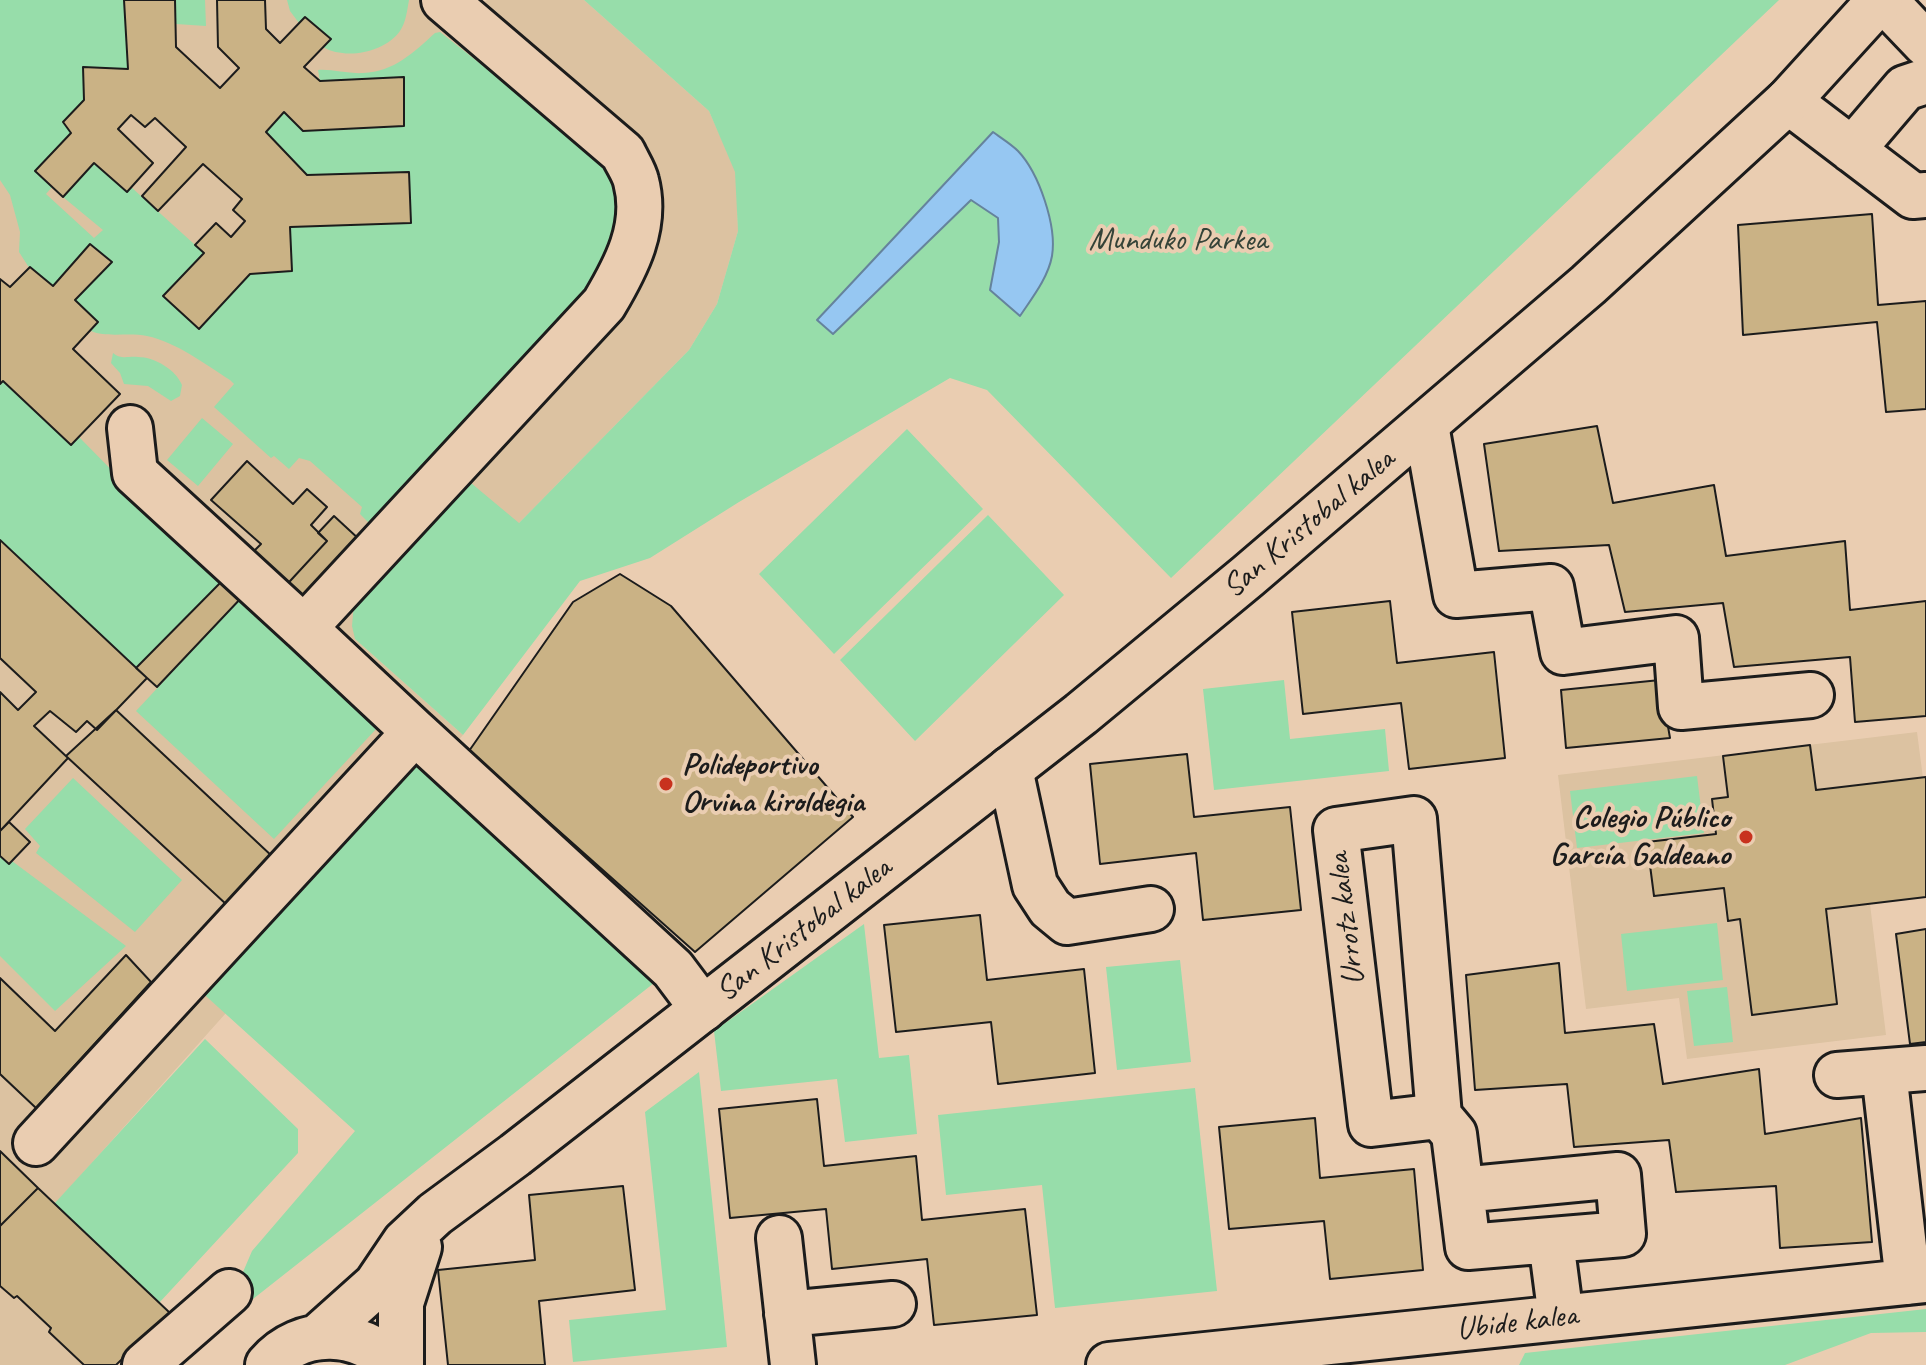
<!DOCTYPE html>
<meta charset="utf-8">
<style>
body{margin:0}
canvas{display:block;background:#eacdb1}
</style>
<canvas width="1926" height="1365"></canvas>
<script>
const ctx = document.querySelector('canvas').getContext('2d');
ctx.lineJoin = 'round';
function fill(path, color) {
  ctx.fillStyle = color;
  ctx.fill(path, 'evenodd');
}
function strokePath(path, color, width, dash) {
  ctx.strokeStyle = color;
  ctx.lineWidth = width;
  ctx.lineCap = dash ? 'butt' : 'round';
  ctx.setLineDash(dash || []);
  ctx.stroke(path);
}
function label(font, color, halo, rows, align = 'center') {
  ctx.font = font + ' Caveat,sans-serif';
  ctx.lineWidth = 8;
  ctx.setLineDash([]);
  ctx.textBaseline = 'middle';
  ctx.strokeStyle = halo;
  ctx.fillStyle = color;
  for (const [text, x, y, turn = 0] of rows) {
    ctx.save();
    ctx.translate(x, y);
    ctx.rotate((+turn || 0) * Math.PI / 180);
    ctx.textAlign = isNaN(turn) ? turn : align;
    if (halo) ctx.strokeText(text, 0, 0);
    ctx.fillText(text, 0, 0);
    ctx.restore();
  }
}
fill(new Path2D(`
 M0,0H474L480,5L487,0H584L709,111L736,172L738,231L717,304L689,350L519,523L355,639L463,735L433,769L198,988L226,1013L55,1204L170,1313L116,1365H0Z
 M1917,732L1923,778L1870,904L1886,1035L1687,1059L1679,998L1586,1009L1558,775Z`), '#dcc2a1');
fill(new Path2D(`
 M0,0H124L128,69L83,68L84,100L63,122L71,133L35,171L52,187L46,194L94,238L103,230L63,197L94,163L127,192L131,187L204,253L163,296L199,329L250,274L292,271L290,227L411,222L409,172L307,175L266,132L284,112L303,131L404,126L403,77L320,81L318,70C333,69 348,74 363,73C394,72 414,52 435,33L440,32L608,164L623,199L608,270L373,527L360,514L362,507L310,461L299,458L289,469L274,456L271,458L214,407L234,384L230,380C205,364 176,342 147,336C129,332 107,338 91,331L97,322L75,300L111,261L90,244L53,286L28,266L19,252L20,232L10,195L0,180Z
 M175,0H205L206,26L176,24Z
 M287,0H409C407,11 406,22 400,31C384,53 345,60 323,47L330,39L306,17L299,23L290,11Z
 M584,0H1779L1171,578L987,390L950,378L739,502L650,558L580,581L463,735L355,639L352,626L354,603L465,478L519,523L689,350L717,304L738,231L735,172L709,111Z
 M113,353C122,360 127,356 138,357C155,357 176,370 182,385L180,396L171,401L148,386L124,384L120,373L111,363Z
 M3,381L71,445L79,437L221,581L136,668L0,540V384Z
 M202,418L233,444L198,486L167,460Z
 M907,429L983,509L834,654L759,574Z
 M988,515L1064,595L915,741L840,660Z
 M243,596L377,728L274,839L136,711Z
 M1284,680L1290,739L1385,729L1389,771L1214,790L1203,689Z
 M413,750L654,983L253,1299L243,1272L252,1251L355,1131L197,988Z
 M1697,776L1704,833L1577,848L1570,791Z
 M73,778L182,880L135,932L36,853L40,846L25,829Z
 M0,856L9,864L12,861L126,946L55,1011L0,956Z
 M1717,923L1723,980L1627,991L1621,934Z
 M864,924L879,1058L909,1055L917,1134L845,1142L837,1079L721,1091L714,1031Z
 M1180,960L1191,1062L1117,1070L1106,967Z
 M1727,987L1733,1042L1694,1046L1687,991Z
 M205,1039L298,1129V1153L159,1303L54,1204Z
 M699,1072L727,1347L573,1362L569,1320L666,1310L645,1112Z
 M1195,1088L1217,1291L1055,1308L1042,1185L946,1195L938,1115Z
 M1926,1309V1332L1871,1333L1785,1365H1519L1525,1353Z`), '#97ddaa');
const water = new Path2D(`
 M993,132C1001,138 1011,144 1018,151C1039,173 1057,226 1052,256C1048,278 1032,298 1020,316L990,290L999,242L998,218L971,200L833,334L817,320Z`);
fill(water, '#96c7f2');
strokePath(water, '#65839c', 2);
const building = new Path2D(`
 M124,0H175L176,47L220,88L239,68L218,47L217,0H265L266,29L280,43L305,17L331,39L304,67L320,81L404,77V126L303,131L284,112L266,132L307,175L409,172L411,223L290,227L292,271L250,274L199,329L163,296L204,253L195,245L216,223L231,237L245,221L233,210L242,199L203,164L158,211L142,196L186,147L155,118L145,127L131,115L118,129L153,163L127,192L94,163L63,197L35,171L71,133L63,122L84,100L83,67L128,69Z
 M1872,214L1878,305L1926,301V409L1886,412L1877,322L1743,335L1738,225Z
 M90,244L112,262L75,300L98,322L73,349L120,394L71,445L3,381L0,384V279L10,287L30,267L53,286Z
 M1597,426L1613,503L1714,485L1726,556L1845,541L1850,610L1926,601V716L1855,722L1850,657L1734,667L1723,603L1625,612L1609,545L1499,551L1484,444Z
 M247,461L293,504L307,489L327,507L311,525L327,541L279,593L242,563L261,544L211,500Z
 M334,516L361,541L296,610L279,593L327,541L318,533Z
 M0,540L147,678L97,730L87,721L76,732L50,711L34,726L68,758L0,831V692L18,710L36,692L0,658Z
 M620,574L671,606L853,817L695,952L469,751L573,602Z
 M225,578L243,596L157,687L136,668Z
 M1390,601L1397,663L1494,652L1505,758L1409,769L1401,703L1303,714L1292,612Z
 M1660,680L1670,738L1566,748L1561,690Z
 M116,710L274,858L227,905L66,756Z
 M1810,745L1816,790L1926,777V897L1826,909L1837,1004L1752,1015L1740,919L1728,921L1724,888L1654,896L1647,842L1716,834L1712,799L1728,797L1723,756Z
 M1187,754L1194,817L1290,807L1301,910L1203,920L1196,853L1100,864L1090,764Z
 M9,822L30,842L9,864L0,856V831Z
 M980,915L987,980L1084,969L1095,1073L998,1084L991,1022L896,1032L884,925Z
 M1926,929V1042L1910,1044L1896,934Z
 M126,955L151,982L36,1108L0,1074V978L55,1031Z
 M1559,963L1565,1033L1654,1024L1663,1084L1759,1069L1765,1134L1861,1118L1872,1242L1780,1248L1776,1186L1676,1192L1669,1140L1574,1147L1567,1084L1475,1090L1466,975Z
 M817,1099L824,1166L916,1156L922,1220L1025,1209L1037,1315L934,1325L927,1259L832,1269L826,1209L730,1218L719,1109Z
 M1315,1118L1320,1178L1414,1169L1423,1270L1330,1279L1324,1221L1229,1229L1219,1127Z
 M0,1151L38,1188L0,1226Z
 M623,1186L635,1290L539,1301L545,1365H448L438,1270L535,1260L529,1195Z
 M38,1188L170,1313L116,1365H84L49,1332L51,1328L17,1296L14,1298L0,1286V1226Z`);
fill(building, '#cab285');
strokePath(building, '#1c1c1c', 2);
const minor = new Path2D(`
 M1884,0L1926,44
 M1788,101L1913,196L1926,195
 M1852,150L1905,88L1926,81
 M1426,425L1456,595L1551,587L1563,652L1676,638L1681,707L1811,695
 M130,428L135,473L304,628
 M415,732L673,969L703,1009
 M1010,769L1035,885L1050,908L1067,922L1151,909
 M1884,1072L1908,1282
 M1837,1075L1926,1068
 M1439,1116L1371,1124L1336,830L1414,819L1439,1116L1454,1134L1461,1190
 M36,1143L415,732L304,628L604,304C626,267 648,226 636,181C634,172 627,162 623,153L444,0
 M1618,1175L1623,1234L1468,1247L1461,1190Z
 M779,1238L793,1365
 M1551,1241L1561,1318
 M787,1314L893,1304
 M145,1365L229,1292
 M1109,1365L1926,1280`);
const major = new Path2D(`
 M319,1336L376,1285L405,1242L435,1214L515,1155L1081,714L1248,576L1588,285L1788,101L1880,0
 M268,1365C301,1326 360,1329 394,1365
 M401,1365V1303L419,1247`);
strokePath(minor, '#1c1c1c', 50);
strokePath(major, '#1c1c1c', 50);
strokePath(minor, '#eacdb1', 44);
strokePath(major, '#eacdb1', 44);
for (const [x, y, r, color] of [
 [666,784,8,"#c8321e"],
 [1746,837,8,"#c8321e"]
]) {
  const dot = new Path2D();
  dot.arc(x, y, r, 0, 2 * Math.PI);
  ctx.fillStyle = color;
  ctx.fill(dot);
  strokePath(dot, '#eacdb1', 3);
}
label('32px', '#354338', '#eacdb1', [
 ["Munduko Parkea",1178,241]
]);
label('32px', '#1c1c1c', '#eacdb1', [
 ["San Kristobal kalea",1309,524,-40],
 ["Urrotz kalea",1347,919,-97],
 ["San Kristobal kalea",804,930,-38],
 ["Ubide kalea",1517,1323,-7]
]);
label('bold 32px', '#1c1c1c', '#eacdb1', [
 ["Polideportivo",682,766],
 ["Orvina kiroldegia",682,803],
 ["Colegio Público",1730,819,"right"],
 ["García Galdeano",1730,856,"right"]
], 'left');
</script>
